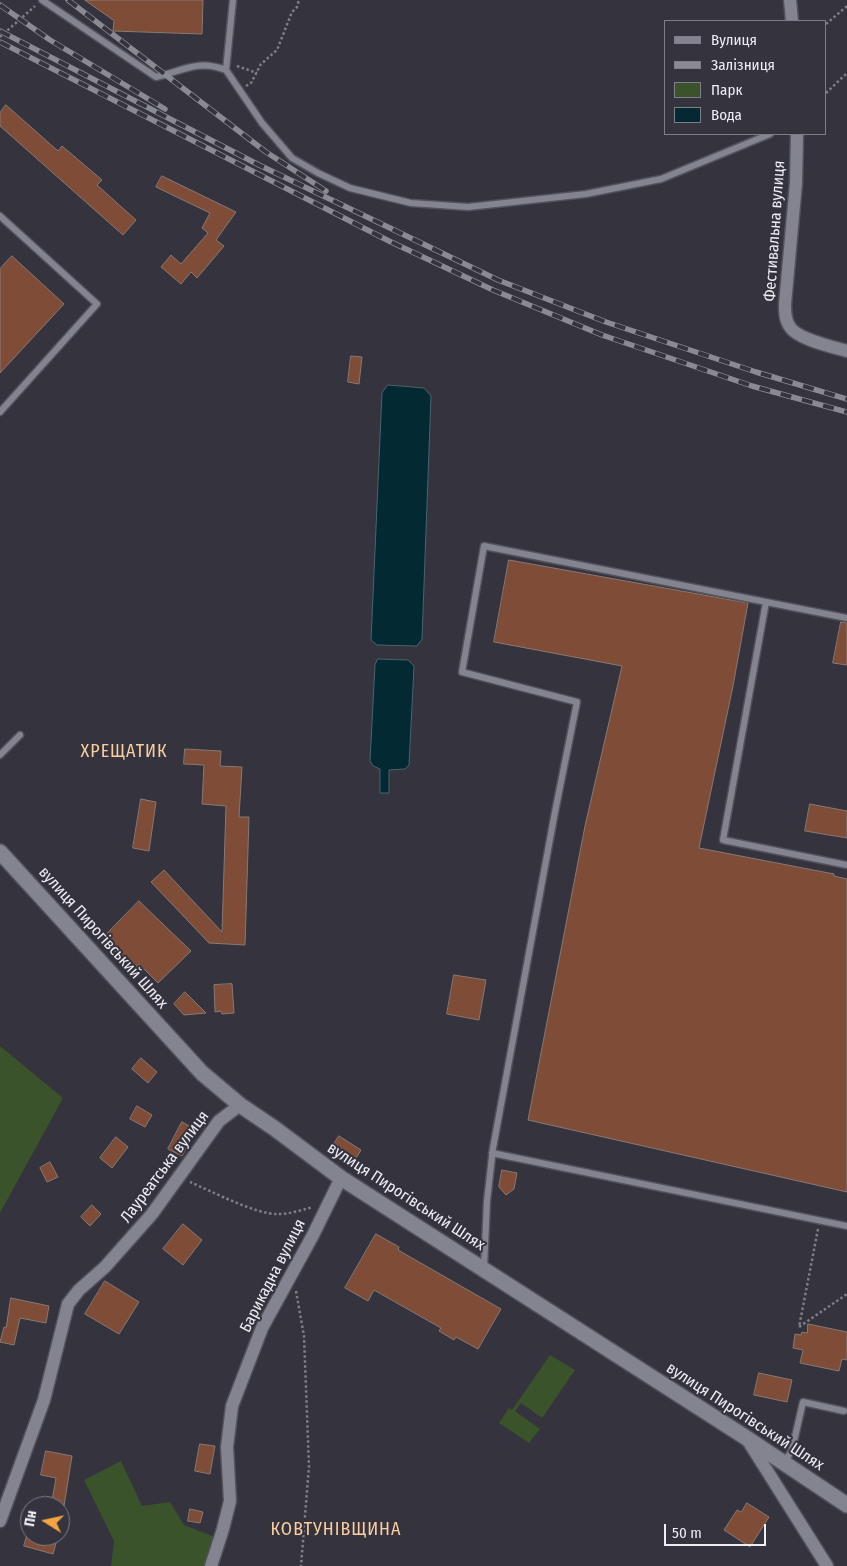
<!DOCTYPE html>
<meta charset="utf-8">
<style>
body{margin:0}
#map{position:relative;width:847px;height:1566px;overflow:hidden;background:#34333e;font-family:"Fira Sans Condensed",sans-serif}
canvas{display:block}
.legend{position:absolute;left:664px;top:20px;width:162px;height:115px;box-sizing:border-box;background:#34333e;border:1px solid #7e7e87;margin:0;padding:6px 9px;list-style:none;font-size:15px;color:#eeeef5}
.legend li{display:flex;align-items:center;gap:10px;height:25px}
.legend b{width:25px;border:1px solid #7e7e87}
.north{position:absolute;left:20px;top:1496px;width:50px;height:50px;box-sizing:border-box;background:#34333e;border:1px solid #7e7e87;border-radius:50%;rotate:280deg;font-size:14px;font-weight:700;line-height:20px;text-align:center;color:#eeeef5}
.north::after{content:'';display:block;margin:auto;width:18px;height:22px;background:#f2a541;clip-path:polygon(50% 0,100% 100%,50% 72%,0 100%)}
.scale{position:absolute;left:664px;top:1524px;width:102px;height:22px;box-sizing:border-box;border:2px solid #eeeef5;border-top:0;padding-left:6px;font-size:15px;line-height:18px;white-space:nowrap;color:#eeeef5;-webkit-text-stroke:4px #34333e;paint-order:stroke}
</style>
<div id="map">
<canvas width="847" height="1566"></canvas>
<ul class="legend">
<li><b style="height:6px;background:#848490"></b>Вулиця</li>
<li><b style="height:6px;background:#8a8a93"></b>Залізниця</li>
<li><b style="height:14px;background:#3b532b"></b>Парк</li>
<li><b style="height:14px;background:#032933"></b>Вода</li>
</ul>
<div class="north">Пн</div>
<div class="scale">50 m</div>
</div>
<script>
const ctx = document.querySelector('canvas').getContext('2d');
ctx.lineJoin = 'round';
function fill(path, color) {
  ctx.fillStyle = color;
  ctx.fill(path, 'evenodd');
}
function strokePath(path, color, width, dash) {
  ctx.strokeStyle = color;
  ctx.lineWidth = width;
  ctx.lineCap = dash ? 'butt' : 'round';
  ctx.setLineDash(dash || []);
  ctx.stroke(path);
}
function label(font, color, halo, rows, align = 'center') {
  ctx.font = font + ' "Fira Sans Condensed",sans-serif';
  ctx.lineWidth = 4;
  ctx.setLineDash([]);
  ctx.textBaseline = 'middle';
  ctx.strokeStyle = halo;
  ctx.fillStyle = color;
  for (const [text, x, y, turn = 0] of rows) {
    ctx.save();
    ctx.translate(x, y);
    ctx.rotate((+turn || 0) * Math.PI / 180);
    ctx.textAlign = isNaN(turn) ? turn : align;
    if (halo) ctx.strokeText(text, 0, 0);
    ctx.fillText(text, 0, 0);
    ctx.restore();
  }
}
fill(new Path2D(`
 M0,1046L63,1098L0,1213Z
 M550,1355L575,1370L542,1418L521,1403L515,1411L540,1429L529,1443L499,1423L509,1408L512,1410Z
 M121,1461L142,1506L170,1502L184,1525L215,1537L207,1566H111L114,1541L84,1480Z`), '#3b532b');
const water = new Path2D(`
 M388,385L424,388L431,396L422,639L417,646L377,645L371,640L382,393Z
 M378,659L408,660L414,666L409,765L405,769L389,770V793H380V769L373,766L370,761L375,665Z`);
fill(water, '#032933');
strokePath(water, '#4a646d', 1);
const building = new Path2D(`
 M85,0H203L202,34L113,31L114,21Z
 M6,105L58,151L62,146L102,180L97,185L136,220L123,235L0,126V113Z
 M162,176L236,212L216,240L224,246L197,278L191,272L181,284L161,267L171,255L181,264L208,233L202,228L210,213L156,187Z
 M12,256L64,304L0,373V269Z
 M351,356L362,357L359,384L348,382Z
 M509,560L748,603L733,686L699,848L834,874V876L847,879V1192L528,1120L585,826L622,666L494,642Z
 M841,622L847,623V665L833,663Z
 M185,749L221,751L220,766L242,767L239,817H249L245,945L209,943L151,882L164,870L222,932L226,806L202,804L204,765L184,764Z
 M141,799L156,802L149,851L133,848Z
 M810,804L847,811V838L805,831Z
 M139,901L191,951L158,983L139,964L134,969L102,939Z
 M454,975L486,980L479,1020L447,1014Z
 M232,984L234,1013L222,1014L221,1011L215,1012L214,985Z
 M185,992L206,1013L184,1015L174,1004Z
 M141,1058L157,1072L148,1083L132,1069Z
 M137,1106L152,1115L145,1127L130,1119Z
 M182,1122L197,1130L182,1156L168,1149Z
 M339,1136L361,1150L353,1163L331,1149Z
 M116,1137L128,1147L112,1168L100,1158Z
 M50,1162L58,1177L47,1182L40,1168Z
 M502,1170L517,1173L514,1189L506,1195L499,1187Z
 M92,1205L101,1214L90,1226L81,1217Z
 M183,1224L202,1240L183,1265L163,1249Z
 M376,1234L399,1247L398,1250L501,1309L478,1349L456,1337L454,1340L439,1331L441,1328L374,1290L368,1301L345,1288Z
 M105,1281L139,1302L119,1334L85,1314Z
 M11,1298L49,1306L46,1323L20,1318L14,1345L0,1342L4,1327H6Z
 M808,1324L847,1332V1360L842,1359L839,1371L800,1363L803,1350L793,1348L795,1334L801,1335L802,1332L807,1333Z
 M759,1373L792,1380L787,1402L754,1395Z
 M200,1444L215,1446L210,1474L195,1471Z
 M46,1451L72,1456L64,1506H51L56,1478L41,1475Z
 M747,1503L769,1517L750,1547L724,1530L737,1510L741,1512Z
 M190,1509L203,1512L200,1523L188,1521Z
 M27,1536H58L53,1554L24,1546Z`);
fill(building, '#7e4c37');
strokePath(building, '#877a74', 1);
const service = new Path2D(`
 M42,0L156,77C183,71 197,59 226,70
 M233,0L226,70L262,123L292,158L318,173L350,188L411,203L468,207L586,194L661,179L770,134
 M0,216L97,304L0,412
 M766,602L723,840L847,865
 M0,755L20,735
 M492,1153L847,1226
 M484,1268L487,1201L493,1148L555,812L577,702L462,672L484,546L847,618
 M784,1463L792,1450L803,1402L844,1411`);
const minor = new Path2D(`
 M790,0L792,21
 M797,134L796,183L785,304C785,312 785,320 790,327C797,339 833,347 847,351
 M747,1439L827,1566
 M0,1521L44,1400L68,1304L79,1290L105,1267L152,1214L219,1121L240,1105
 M211,1566L223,1529L230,1501L227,1447L232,1406L262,1328L313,1235L341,1178`);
const tertiary = new Path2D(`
 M0,852L202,1073L240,1105L274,1128L341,1178L745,1437L847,1505`);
strokePath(service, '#53525b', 9);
strokePath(minor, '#53525b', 15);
strokePath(tertiary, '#53525b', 18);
strokePath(new Path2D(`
 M826,24L847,6
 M0,37L35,6
 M237,66L257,73
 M246,86L251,83L261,64L277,50L292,12L297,7L299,0
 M826,93L847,73
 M190,1182C211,1191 257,1215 278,1214C290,1214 302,1210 313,1207
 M818,1229L799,1327L847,1294
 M296,1291L304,1336L309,1466L301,1566`), '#7f7f88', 2.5, [2.5, 2.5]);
strokePath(service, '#848490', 6);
strokePath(minor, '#848490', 12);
strokePath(tertiary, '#848490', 15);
const rail = new Path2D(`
 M68,0L266,152L326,191
 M0,5L50,40L165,109
 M0,31L259,165L498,280L606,322L756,372L847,399
 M0,42L389,241L493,290L602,335L752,386L847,412`);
strokePath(rail, '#8a8a93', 5.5);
strokePath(rail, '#34333e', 4, [11]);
label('16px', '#eeeef5', '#34333e', [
 ["Фестивальна вулиця",775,231,-86],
 ["вулиця Пирогівський Шлях",103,938,48],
 ["Лауреатська вулиця",165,1167,-53],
 ["вулиця Пирогівський Шлях",406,1197,33],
 ["Барикадна вулиця",273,1276,-63],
 ["вулиця Пирогівський Шлях",745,1417,33]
]);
ctx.letterSpacing = '1px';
label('18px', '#face9e', '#34333e', [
 ["ХРЕЩАТИК",124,752],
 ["КОВТУНІВЩИНА",336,1530]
]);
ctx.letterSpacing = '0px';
</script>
